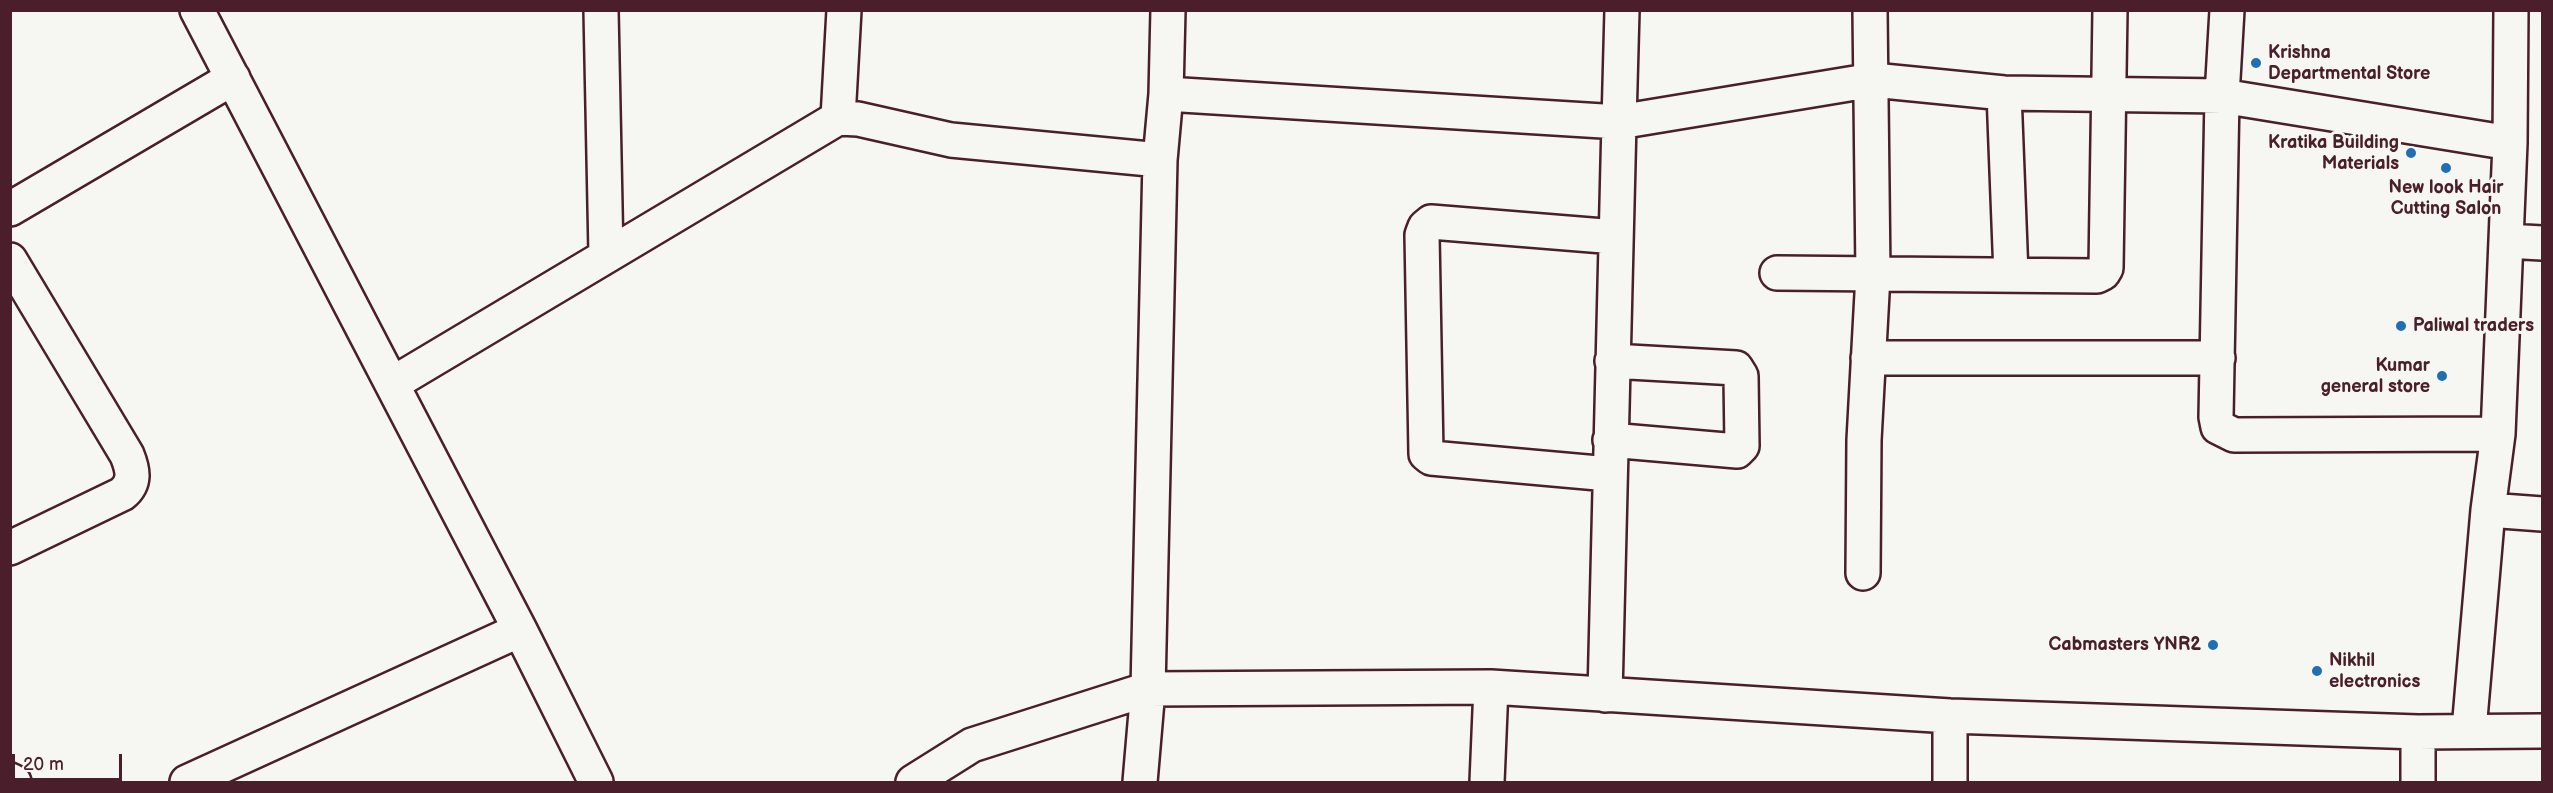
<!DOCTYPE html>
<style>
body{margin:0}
#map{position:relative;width:2553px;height:793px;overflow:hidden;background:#f6f6f2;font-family:"Balsamiq Sans",sans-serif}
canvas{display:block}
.frame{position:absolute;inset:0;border:12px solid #4a1f2b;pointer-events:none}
.scale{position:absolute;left:12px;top:754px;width:110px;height:27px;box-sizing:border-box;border:3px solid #4a1f2b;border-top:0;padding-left:8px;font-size:18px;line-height:21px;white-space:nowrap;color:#4a1f2b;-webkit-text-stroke:4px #f6f6f2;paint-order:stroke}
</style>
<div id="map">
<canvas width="2553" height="793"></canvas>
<div class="frame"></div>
<div class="scale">20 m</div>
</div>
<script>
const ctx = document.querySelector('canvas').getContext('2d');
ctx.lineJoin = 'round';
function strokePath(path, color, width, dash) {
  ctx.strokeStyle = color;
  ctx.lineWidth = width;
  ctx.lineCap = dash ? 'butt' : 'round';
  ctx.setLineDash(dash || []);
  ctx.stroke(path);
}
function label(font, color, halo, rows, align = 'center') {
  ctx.font = font + ' "Balsamiq Sans",sans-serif';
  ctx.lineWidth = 6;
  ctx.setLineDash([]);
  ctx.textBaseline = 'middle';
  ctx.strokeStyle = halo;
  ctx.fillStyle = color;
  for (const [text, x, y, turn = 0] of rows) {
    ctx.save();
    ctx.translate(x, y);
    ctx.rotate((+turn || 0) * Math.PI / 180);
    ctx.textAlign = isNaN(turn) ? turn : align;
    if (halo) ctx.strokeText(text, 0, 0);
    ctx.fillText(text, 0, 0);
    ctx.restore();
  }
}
const minor = new Path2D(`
 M197,10L520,630L596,782
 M601,10L606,255
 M1622,10L1619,122L1873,80L2004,93L2222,96L2510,143L2498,434L2488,510L2469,730
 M2227,10L2222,96L2216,417L2218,427L2234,435L2498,434
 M2004,93L2011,275
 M1166,94L1619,122L1605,695
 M838,118L844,10
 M2510,143L2511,10
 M10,209L233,78
 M2506,241L2542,243
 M10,260L127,455C133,470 136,483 122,494L10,548
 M1777,273L2097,276L2103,273L2106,268L2110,10
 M1868,358H2218
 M392,384L838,118L858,119L951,140L1160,160
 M1610,440L1737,451L1742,446L1741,376L1736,368L1612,361
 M1609,474L1431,458L1426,454L1422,235L1425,227L1431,222L1616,237
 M2488,510L2542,514
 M1863,573L1864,440L1873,275L1870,10
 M1950,716V782
 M2418,732V782
 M10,780L14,782
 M187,782L520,630
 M913,782L972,745L1148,689L1491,687L1950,716L2418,732L2542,731
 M1140,782L1148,689L1160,160L1166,94L1168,10
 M1487,782L1491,687`);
strokePath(minor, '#4a1f2b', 38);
strokePath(minor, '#f6f6f2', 33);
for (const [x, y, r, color] of [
 [2256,63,6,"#1f6fb2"],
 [2411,153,6,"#1f6fb2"],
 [2446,168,6,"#1f6fb2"],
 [2401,326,6,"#1f6fb2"],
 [2442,376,6,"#1f6fb2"],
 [2213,645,6,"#1f6fb2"],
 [2317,671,6,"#1f6fb2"]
]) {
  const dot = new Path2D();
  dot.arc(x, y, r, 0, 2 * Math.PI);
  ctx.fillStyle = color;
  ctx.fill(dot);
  strokePath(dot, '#f6f6f2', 2);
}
label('bold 18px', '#4a1f2b', '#f6f6f2', [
 ["Krishna",2268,53],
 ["Departmental Store",2268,74],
 ["Kratika Building",2399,143,"right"],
 ["Materials",2399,164,"right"],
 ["New look Hair",2446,188,"center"],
 ["Cutting Salon",2446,209,"center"],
 ["Paliwal traders",2413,326],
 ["Kumar",2430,366,"right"],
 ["general store",2430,387,"right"],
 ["Cabmasters YNR2",2201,645,"right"],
 ["Nikhil",2329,661],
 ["electronics",2329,682]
], 'left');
</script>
